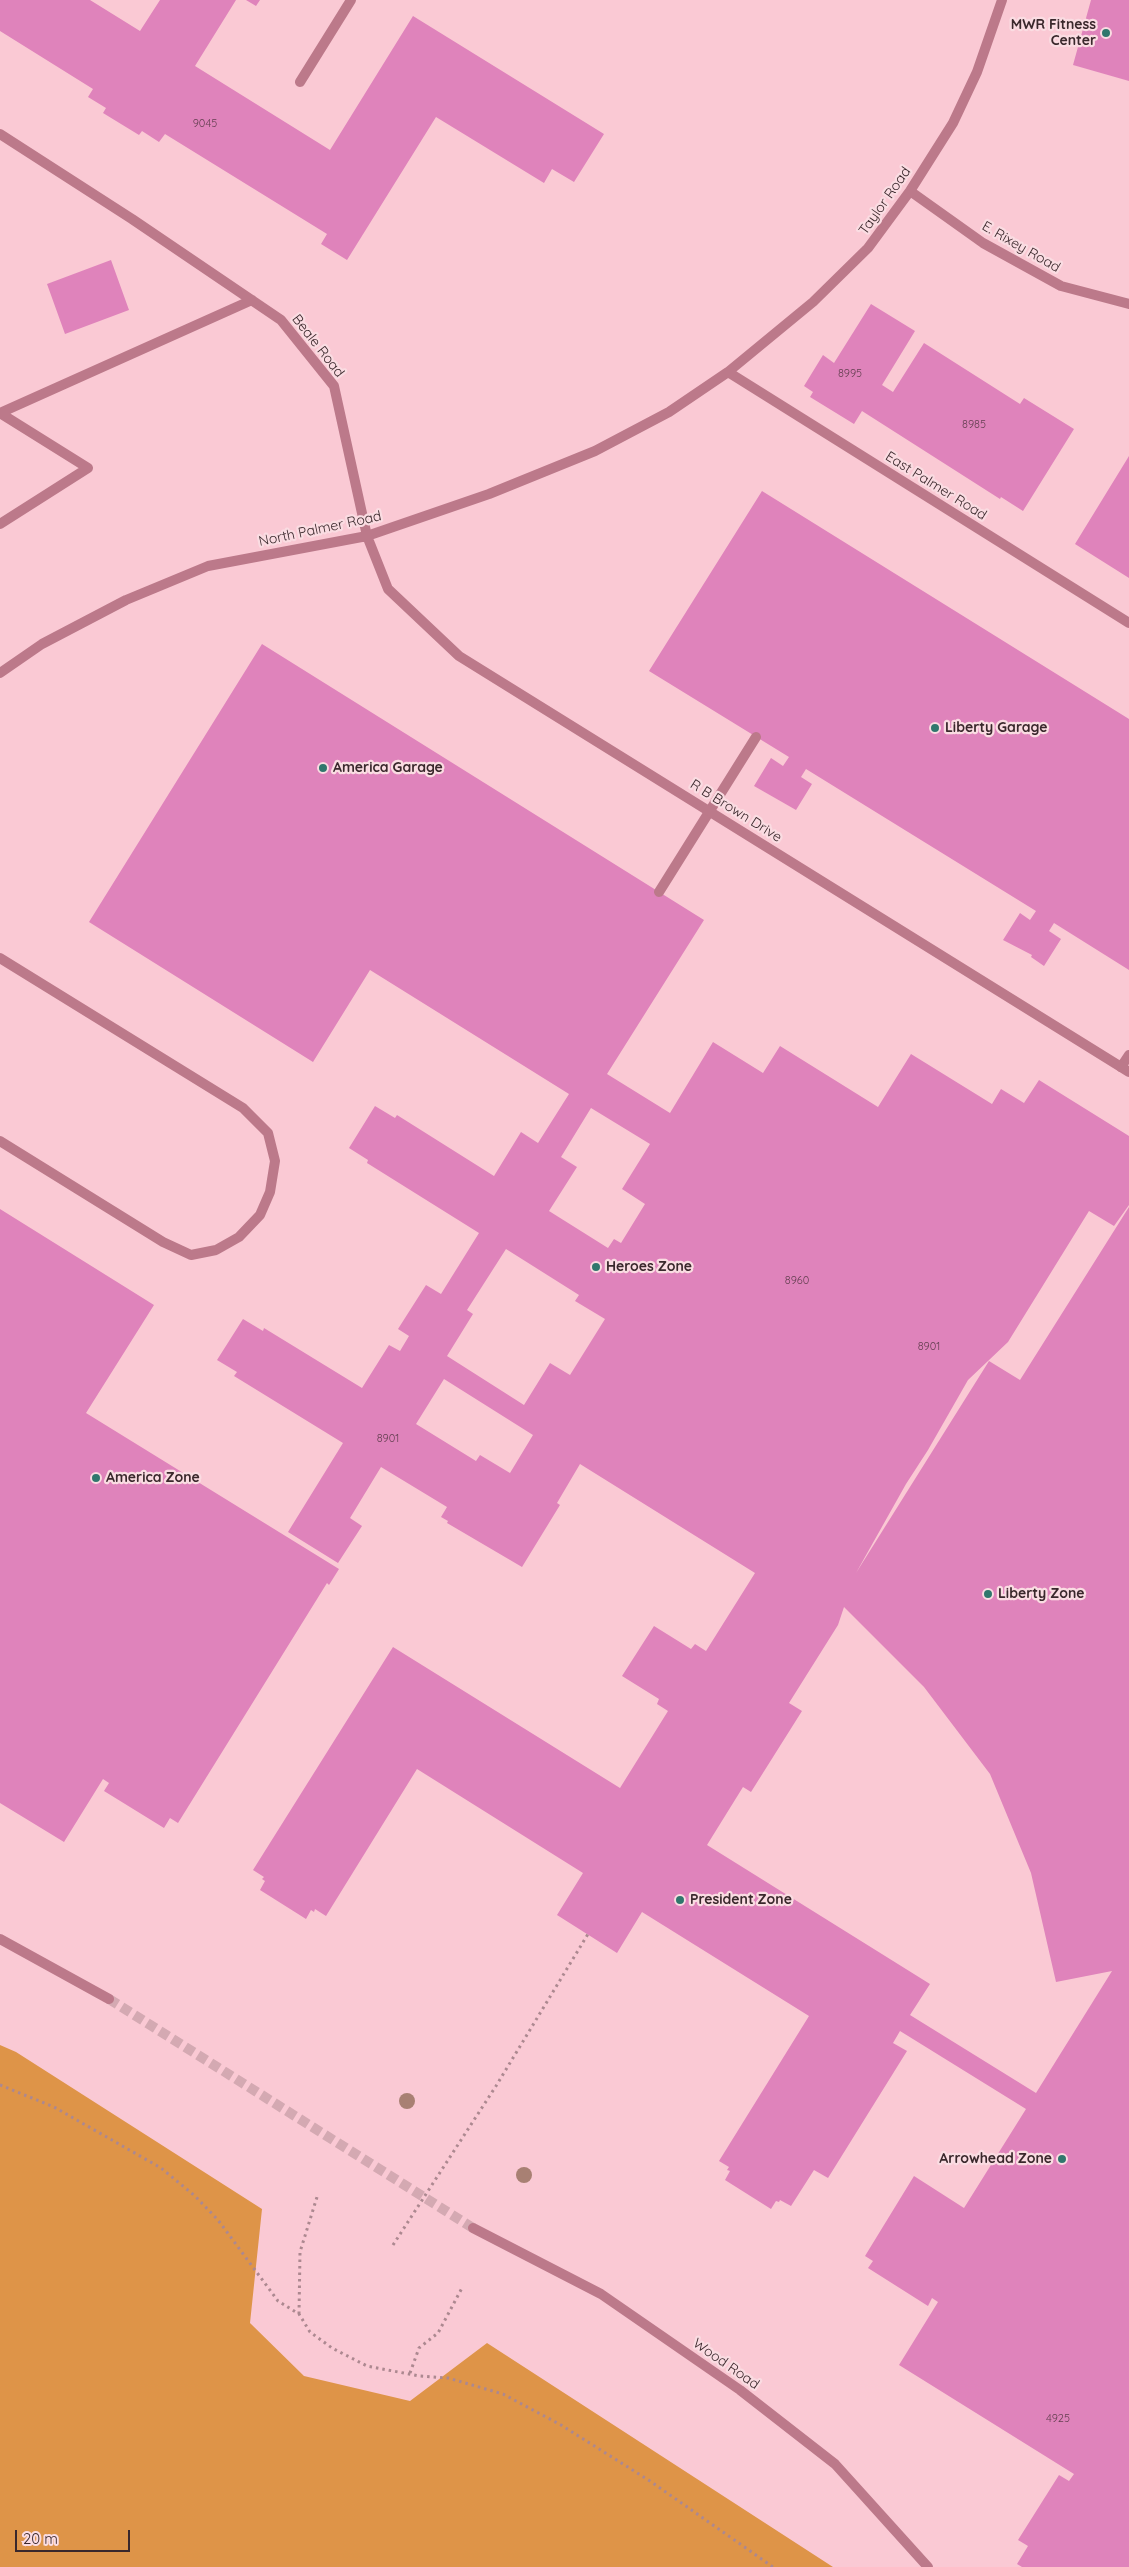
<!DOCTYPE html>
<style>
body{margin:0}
#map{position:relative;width:1129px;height:2567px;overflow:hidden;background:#fac9d4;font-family:Quicksand,sans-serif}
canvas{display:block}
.scale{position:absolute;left:15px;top:2530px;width:115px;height:22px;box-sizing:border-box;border:2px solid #3a282c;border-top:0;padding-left:6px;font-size:15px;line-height:18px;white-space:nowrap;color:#3a282c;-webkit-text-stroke:4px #fadce2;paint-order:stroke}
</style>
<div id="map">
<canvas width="1129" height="2567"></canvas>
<div class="scale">20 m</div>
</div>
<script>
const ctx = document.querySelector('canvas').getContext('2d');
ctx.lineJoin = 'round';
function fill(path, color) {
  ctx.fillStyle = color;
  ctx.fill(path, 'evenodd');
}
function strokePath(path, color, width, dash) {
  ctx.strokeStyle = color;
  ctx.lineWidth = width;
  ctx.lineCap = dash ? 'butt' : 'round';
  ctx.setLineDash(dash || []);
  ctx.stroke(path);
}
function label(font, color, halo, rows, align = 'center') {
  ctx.font = font + ' Quicksand,sans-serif';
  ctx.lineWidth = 4.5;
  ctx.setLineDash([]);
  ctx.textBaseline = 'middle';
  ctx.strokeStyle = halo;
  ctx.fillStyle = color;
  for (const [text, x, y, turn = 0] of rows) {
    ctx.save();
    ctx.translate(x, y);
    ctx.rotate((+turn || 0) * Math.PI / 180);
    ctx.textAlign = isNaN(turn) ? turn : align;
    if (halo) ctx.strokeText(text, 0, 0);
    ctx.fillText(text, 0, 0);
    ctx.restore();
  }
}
fill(new Path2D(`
 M0,2045L16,2052L262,2209L250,2323L304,2376L410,2401L487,2343L833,2567H0Z`), '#de9448');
fill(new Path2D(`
 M0,0H90L140,31L160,0H236L195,66L330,150L413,16L604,134L574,182L552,169L544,183L436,117L347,260L321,244L327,234L165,134L159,142L142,131L139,135L103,113L106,108L88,97L93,89L0,31Z
 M246,0H260L256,6Z
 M1091,0H1129V81L1073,65Z
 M111,260L129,310L65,334L47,284Z
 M871,304L915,331L882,385L893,392L924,343L1020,404L1024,398L1074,429L1023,511L1001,497L1000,499L862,411L854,424L810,397L813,392L804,386L823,355L834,363Z
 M1129,456V578L1075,544Z
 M762,491L1129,719V970L1054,923L1049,931L1061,939L1044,966L1031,957L1032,955L1003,940L1020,913L1030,920L1036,911L806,769L801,777L812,784L796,810L754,786L771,758L783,766L789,757L649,671Z
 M262,644L704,920L607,1074L670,1113L713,1042L763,1073L780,1046L878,1107L911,1054L992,1104L1001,1089L1024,1103L1039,1080L1129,1136V1205L1114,1226L1089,1211L1008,1342L968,1380L928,1450L906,1484L856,1573L989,1361L1020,1380L1129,1207V2567H1022L1017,2564L1028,2546L1018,2540L1059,2475L1069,2481L1074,2474L899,2365L938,2302L932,2298L928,2306L868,2268L873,2261L865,2256L914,2176L964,2208L1026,2109L900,2031L893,2043L907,2051L828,2178L814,2170L791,2206L780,2200L779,2202L776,2201L771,2209L725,2180L730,2171L727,2170L729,2167L719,2161L809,2016L642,1912L617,1953L557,1915L583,1873L417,1769L326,1916L315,1909L314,1912L311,1910L306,1919L260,1890L265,1881L262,1879L264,1877L253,1870L393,1647L620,1788L668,1711L657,1704L659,1699L622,1676L654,1626L691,1649L695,1644L706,1651L755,1573L580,1464L557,1503L560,1505L522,1567L447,1523L448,1521L441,1517L447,1507L381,1467L350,1518L362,1526L338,1563L288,1532L343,1443L234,1376L237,1372L217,1360L243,1319L263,1331L264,1328L362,1388L389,1345L400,1351L409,1336L398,1329L426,1285L441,1294L479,1233L367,1163L368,1160L349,1148L375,1106L395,1118L397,1115L494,1176L521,1132L538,1143L569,1094L370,970L313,1062L89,922ZM591,1108L650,1144L622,1189L645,1204L621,1243L614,1239L608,1248L549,1211L577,1167L561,1157ZM506,1249L579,1295L575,1301L605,1319L570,1375L550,1363L524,1405L447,1356L473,1314L467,1310ZM444,1379L533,1435L510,1473L480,1455L476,1461L416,1424ZM844,1607L924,1687L990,1774L1031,1873L1056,1982L1112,1971L1036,2093L910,2015L930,1984L707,1845L743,1787L751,1792L802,1711L789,1703L838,1625Z
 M0,1209L154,1305L86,1413L339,1569L329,1585L327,1583L178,1823L170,1818L164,1828L104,1791L109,1783L103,1779L64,1842L0,1803Z`), '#df83bb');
strokePath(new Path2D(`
 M109,1999L473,2228`), '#d4a9b2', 10, [10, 5]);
strokePath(new Path2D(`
 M0,2085L54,2107L161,2168L195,2196L218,2220L278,2301L299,2314L310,2332L332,2348L367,2366L419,2376L448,2378L503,2394L561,2425L650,2481L773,2567
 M393,2245L496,2086L588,1934
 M299,2314L300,2252L317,2197
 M410,2373L419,2348L438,2333L462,2288`), '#ac8890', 3, [2.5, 4]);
strokePath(new Path2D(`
 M0,134L132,219L281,320L334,386L367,536
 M0,413L252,300
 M0,413L88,468L0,524
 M659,892L756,737
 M0,958L243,1108L268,1133L275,1161L270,1192L260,1215L239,1237L216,1250L191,1255L163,1242L0,1141
 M1121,1067L1129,1055`), '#bc798a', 10);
strokePath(new Path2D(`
 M300,82L351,0
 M910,191L983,243L1061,286L1129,304
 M728,372L1129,623
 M367,536L388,589L459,656L1129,1072
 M0,673L42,644L126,600L208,566L367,536L489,494L595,451L669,412L728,372L813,302L868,248L910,191L953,123L977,72L1002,0
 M0,1939L109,1999
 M473,2228L601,2294L740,2390L835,2464L928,2567`), '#bc798a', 10);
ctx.fillStyle = '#a88073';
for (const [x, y] of [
 [407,2101],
 [524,2175]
]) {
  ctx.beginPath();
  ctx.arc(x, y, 8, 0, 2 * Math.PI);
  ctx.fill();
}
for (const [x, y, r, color] of [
 [1106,33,5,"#30776d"],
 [935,728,5,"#30776d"],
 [323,768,5,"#30776d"],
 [596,1267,5,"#30776d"],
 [96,1478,5,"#30776d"],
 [988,1594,5,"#30776d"],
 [680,1900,5,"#30776d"],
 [1062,2159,5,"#30776d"]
]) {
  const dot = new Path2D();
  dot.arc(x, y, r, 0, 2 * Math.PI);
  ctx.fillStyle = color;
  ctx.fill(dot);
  strokePath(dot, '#fadce2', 2);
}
label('11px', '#633f50', null, [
 ["9045",205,124],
 ["8995",850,374],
 ["8985",974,425],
 ["8960",797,1281],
 ["8901",929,1347],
 ["8901",388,1439],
 ["4925",1058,2419]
]);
label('bold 14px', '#3a282c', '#fadce2', [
 ["MWR Fitness",1096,25,"right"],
 ["Center",1096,41,"right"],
 ["Liberty Garage",945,728],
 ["America Garage",333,768],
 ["Heroes Zone",606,1267],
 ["America Zone",106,1478],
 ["Liberty Zone",998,1594],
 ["President Zone",690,1900],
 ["Arrowhead Zone",1052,2159,"right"]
], 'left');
label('14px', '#3a282c', '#fadce2', [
 ["Taylor Road",885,201,-55],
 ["E. Rixey Road",1021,247,30],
 ["Beale Road",318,346,52],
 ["East Palmer Road",936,486,32],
 ["North Palmer Road",320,529,-12],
 ["R B Brown Drive",736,811,32],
 ["Wood Road",726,2364,35]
]);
</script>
